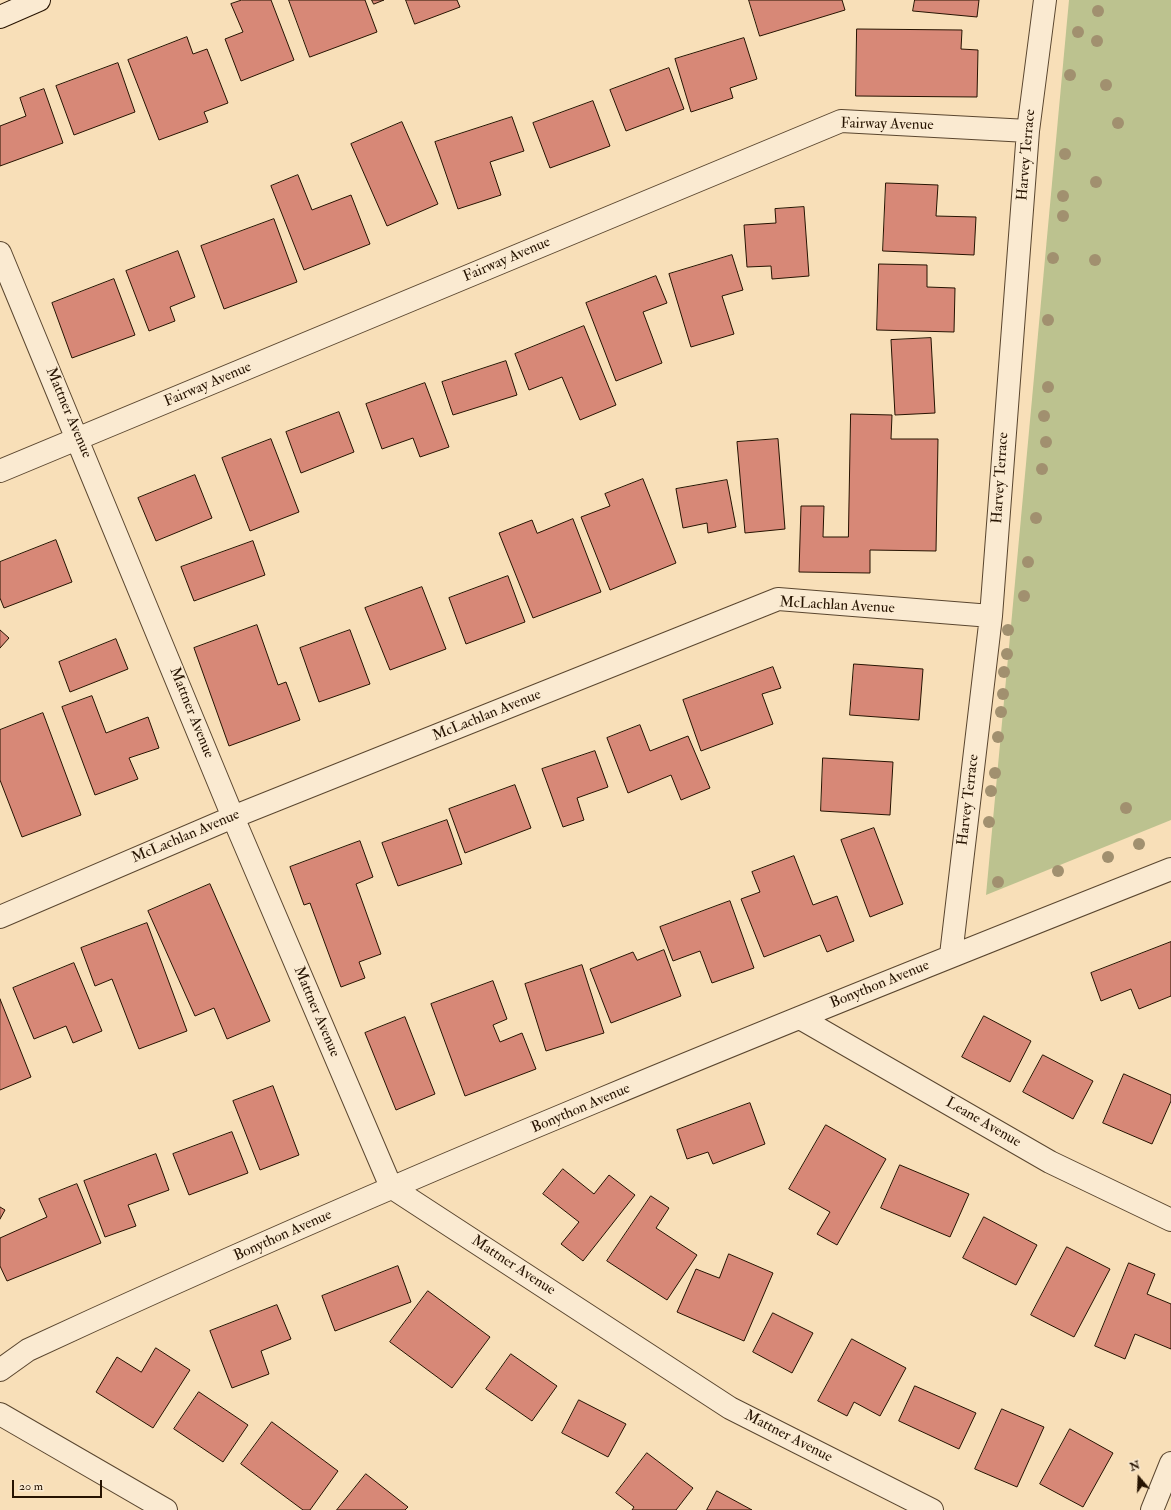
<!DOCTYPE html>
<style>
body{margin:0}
#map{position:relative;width:1171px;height:1510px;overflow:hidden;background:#f8dfb8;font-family:"IM FELL Double Pica",serif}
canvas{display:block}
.north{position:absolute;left:1119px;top:1458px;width:40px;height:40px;-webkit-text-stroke:3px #faead1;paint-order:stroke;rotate:341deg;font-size:11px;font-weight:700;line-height:16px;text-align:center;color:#261301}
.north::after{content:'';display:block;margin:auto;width:14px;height:18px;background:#261301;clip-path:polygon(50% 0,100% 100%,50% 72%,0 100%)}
.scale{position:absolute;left:12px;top:1480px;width:90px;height:18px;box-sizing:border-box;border:2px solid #261301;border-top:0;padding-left:5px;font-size:12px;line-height:14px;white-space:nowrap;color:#261301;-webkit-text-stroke:3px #faead1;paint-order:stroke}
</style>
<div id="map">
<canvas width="1171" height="1510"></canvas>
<div class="north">N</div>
<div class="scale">20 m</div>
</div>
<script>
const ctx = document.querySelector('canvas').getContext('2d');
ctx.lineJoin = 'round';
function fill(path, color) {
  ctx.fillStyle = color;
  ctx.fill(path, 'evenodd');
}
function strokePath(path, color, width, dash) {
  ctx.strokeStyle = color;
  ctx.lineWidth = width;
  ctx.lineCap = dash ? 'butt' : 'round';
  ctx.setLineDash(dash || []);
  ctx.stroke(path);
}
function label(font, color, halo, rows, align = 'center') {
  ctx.font = font + ' "IM FELL Double Pica",serif';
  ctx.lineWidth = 3.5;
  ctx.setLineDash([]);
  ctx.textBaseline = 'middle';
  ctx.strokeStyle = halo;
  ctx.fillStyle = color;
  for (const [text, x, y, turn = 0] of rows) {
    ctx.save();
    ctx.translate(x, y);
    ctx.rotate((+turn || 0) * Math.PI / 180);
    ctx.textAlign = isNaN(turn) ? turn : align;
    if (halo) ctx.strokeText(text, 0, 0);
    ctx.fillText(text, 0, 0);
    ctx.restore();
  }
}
fill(new Path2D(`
 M1069,0H1171V820L986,895Z`), '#bcc28f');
const building = new Path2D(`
 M242,0H271L294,60L241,81L225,39L243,32L231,4Z
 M289,0H365L377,32L310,57Z
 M372,0H384L374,4Z
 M406,0H457L460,7L415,24Z
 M749,0H842L845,10L760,36Z
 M915,0H979L977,17L913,11Z
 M857,29L962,30L961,49L978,50L977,97L856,96Z
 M187,37L193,54L207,49L228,103L204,112L208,122L159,140L128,60Z
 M744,38L757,79L730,88L733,98L691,112L675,59Z
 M118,63L135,112L74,135L56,86Z
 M669,68L684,109L626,131L610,90Z
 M44,89L63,143L0,166V126L26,116L20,98Z
 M593,101L610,146L550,168L533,123Z
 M512,117L524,151L490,162L501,195L458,209L435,142Z
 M402,122L438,204L387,226L351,144Z
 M298,175L312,210L351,195L370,244L304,270L271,186Z
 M886,183L938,185L936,216L976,217L974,255L883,251Z
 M804,207L809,276L772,279L771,266L747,267L744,225L776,223L775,209Z
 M274,219L297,282L224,309L201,246Z
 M178,251L195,297L170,307L175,321L149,331L126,271Z
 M732,255L743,290L722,296L734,334L691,347L669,274Z
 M879,264L927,265V287L955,288L954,332L877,330Z
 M656,276L667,303L643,312L662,363L616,381L586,303Z
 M114,279L135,335L72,358L52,303Z
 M584,326L616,405L580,420L562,377L529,390L515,354Z
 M931,338L935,413L895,415L891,340Z
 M506,361L517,395L453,415L442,382Z
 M425,383L449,447L420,457L413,438L382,449L366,404Z
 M339,412L354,452L301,473L286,432Z
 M851,414L892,415L891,439H938L936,551L870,550V573L799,572L801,506H824L823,537H848Z
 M271,439L299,512L250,531L222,458Z
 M778,439L785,529L745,533L737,442Z
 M195,475L212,518L156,541L138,498Z
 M643,479L676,563L610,590L581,517L610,506L605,494Z
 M727,480L736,527L708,533L707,523L683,528L676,489Z
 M573,519L601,592L533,618L499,533L532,520L537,533Z
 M56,540L72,582L4,608L0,598V562Z
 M253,541L265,575L194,601L181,567Z
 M508,576L525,622L466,644L449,598Z
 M422,587L446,649L390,670L365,608Z
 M257,625L278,685L286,682L300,720L229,746L194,648Z
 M0,630L9,638L0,648Z
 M350,630L370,684L319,702L300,648Z
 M116,639L128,669L70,692L59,662Z
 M854,664L923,669L919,720L850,715Z
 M773,667L781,688L762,694L773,724L701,751L683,700Z
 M92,696L106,733L148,717L159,748L129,758L138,779L95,795L62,707Z
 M43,713L81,815L22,837L0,780V730Z
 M640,725L650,751L688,736L710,788L681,800L671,775L628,793L607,738Z
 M595,751L608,787L577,798L584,820L563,827L542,769Z
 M823,758L893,762L890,815L821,811Z
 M515,785L531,828L465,853L449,809Z
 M447,820L462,864L398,886L382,843Z
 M874,828L903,904L870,917L841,840Z
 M360,841L373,877L356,884L381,954L359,962L365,978L341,987L310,903L304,905L290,867Z
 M794,856L813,905L837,896L854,941L827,952L820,935L764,957L741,899L760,892L752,872Z
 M210,884L270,1021L227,1039L214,1008L195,1016L148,911Z
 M730,901L754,968L712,983L700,951L673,961L660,927Z
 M147,923L187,1031L139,1049L112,979L95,986L81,948Z
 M1171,942V996L1139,1009L1131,989L1101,1001L1091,973Z
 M664,950L681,996L611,1023L590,969L633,952L637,960Z
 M74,963L102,1031L73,1043L66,1026L34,1039L13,988Z
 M582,965L604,1033L546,1051L525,984Z
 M493,981L507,1019L493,1025L500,1042L522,1033L536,1069L465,1096L431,1004Z
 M0,999L31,1077L0,1090Z
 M984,1016L1031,1041L1010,1082L962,1057Z
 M405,1017L435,1094L396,1110L365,1033Z
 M1043,1055L1093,1081L1073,1119L1023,1092Z
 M1124,1074L1171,1095V1101L1152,1144L1103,1123Z
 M273,1086L299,1155L260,1170L233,1101Z
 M750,1103L765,1144L713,1164L708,1152L687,1159L677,1130Z
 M826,1125L886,1159L837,1245L817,1234L830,1212L789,1189Z
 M232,1132L248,1173L189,1195L173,1154Z
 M156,1154L169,1190L128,1205L136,1226L105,1237L84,1181Z
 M900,1165L969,1194L950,1237L881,1208Z
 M563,1169L594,1194L609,1175L635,1195L583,1261L561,1244L579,1222L543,1194Z
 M77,1184L101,1243L7,1281L0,1266V1238L47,1217L39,1199Z
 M651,1196L669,1208L656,1228L697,1255L667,1300L607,1261Z
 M0,1207L5,1210L0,1219Z
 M984,1217L1037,1245L1016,1285L963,1258Z
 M1067,1247L1110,1269L1074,1337L1031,1315Z
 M729,1254L773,1273L744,1341L677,1312L696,1269L719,1278Z
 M1129,1263L1155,1274L1147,1294L1171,1304V1349L1135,1334L1125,1359L1095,1346Z
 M398,1266L411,1302L335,1331L322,1296Z
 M428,1291L490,1337L452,1388L390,1342Z
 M277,1305L291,1339L261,1351L269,1374L232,1388L210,1331Z
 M773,1313L813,1333L792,1373L753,1352Z
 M852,1339L906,1368L880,1416L854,1402L847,1416L818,1401Z
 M156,1348L190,1370L153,1428L96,1392L117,1357L141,1372Z
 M511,1354L557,1386L532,1421L486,1389Z
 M915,1386L976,1413L959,1449L899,1421Z
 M199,1392L248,1425L223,1462L174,1429Z
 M579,1400L626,1424L608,1457L562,1433Z
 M1002,1409L1044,1427L1017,1487L975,1469Z
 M272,1422L338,1471L310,1510H303L241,1464Z
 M1070,1429L1113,1453L1083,1507L1040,1484Z
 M647,1453L693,1488L676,1510H632L634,1507L616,1493Z
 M366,1474L408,1507L405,1510H337Z
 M717,1491L752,1510H707Z`);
fill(building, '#d78877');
strokePath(building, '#261301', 1);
const street = new Path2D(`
 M0,253L233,817L391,1187L730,1408L932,1510
 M0,471L841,121L1028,131
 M0,917L233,817L778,599L991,616
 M951,955L991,616L1028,131L1045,0
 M800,1018L1050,1162L1171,1220
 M0,1370L28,1350C403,1176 787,1021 1171,869
 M0,1414L166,1510
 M1152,1510L1171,1463`);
const secondary = new Path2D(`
 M0,17L39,0`);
strokePath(street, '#5a462f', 24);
strokePath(secondary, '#261301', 24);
strokePath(street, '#faead1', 22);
strokePath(secondary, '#faead1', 22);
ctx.fillStyle = '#a1906f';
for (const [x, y] of [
 [1098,11],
 [1078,32],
 [1097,41],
 [1070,75],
 [1106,85],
 [1118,123],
 [1065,154],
 [1096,182],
 [1063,196],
 [1063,216],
 [1053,258],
 [1095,260],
 [1048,320],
 [1048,387],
 [1044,416],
 [1046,442],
 [1042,469],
 [1036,518],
 [1028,562],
 [1024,596],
 [1008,630],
 [1007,654],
 [1004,672],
 [1003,694],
 [1001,712],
 [998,737],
 [995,773],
 [991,791],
 [1126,808],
 [989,822],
 [1139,844],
 [1108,857],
 [1058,871],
 [998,882]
]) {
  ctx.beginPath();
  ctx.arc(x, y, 6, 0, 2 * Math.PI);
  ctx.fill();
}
label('15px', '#261301', '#faead1', [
 ["Fairway Avenue",887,125,1],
 ["Harvey Terrace",1027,155,-85],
 ["Fairway Avenue",507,260,-23],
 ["Fairway Avenue",208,385,-23],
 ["Mattner Avenue",68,413,67],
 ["Harvey Terrace",1001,478,-86],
 ["McLachlan Avenue",837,606,3],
 ["Mattner Avenue",191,713,68],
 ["McLachlan Avenue",487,716,-22],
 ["Harvey Terrace",969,800,-83],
 ["McLachlan Avenue",186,837,-23],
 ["Bonython Avenue",880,985,-22],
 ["Mattner Avenue",316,1012,67],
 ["Bonython Avenue",581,1109,-23],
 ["Leane Avenue",983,1123,30],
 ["Bonython Avenue",283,1236,-24],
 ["Mattner Avenue",513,1266,33],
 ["Mattner Avenue",788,1437,27]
]);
</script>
